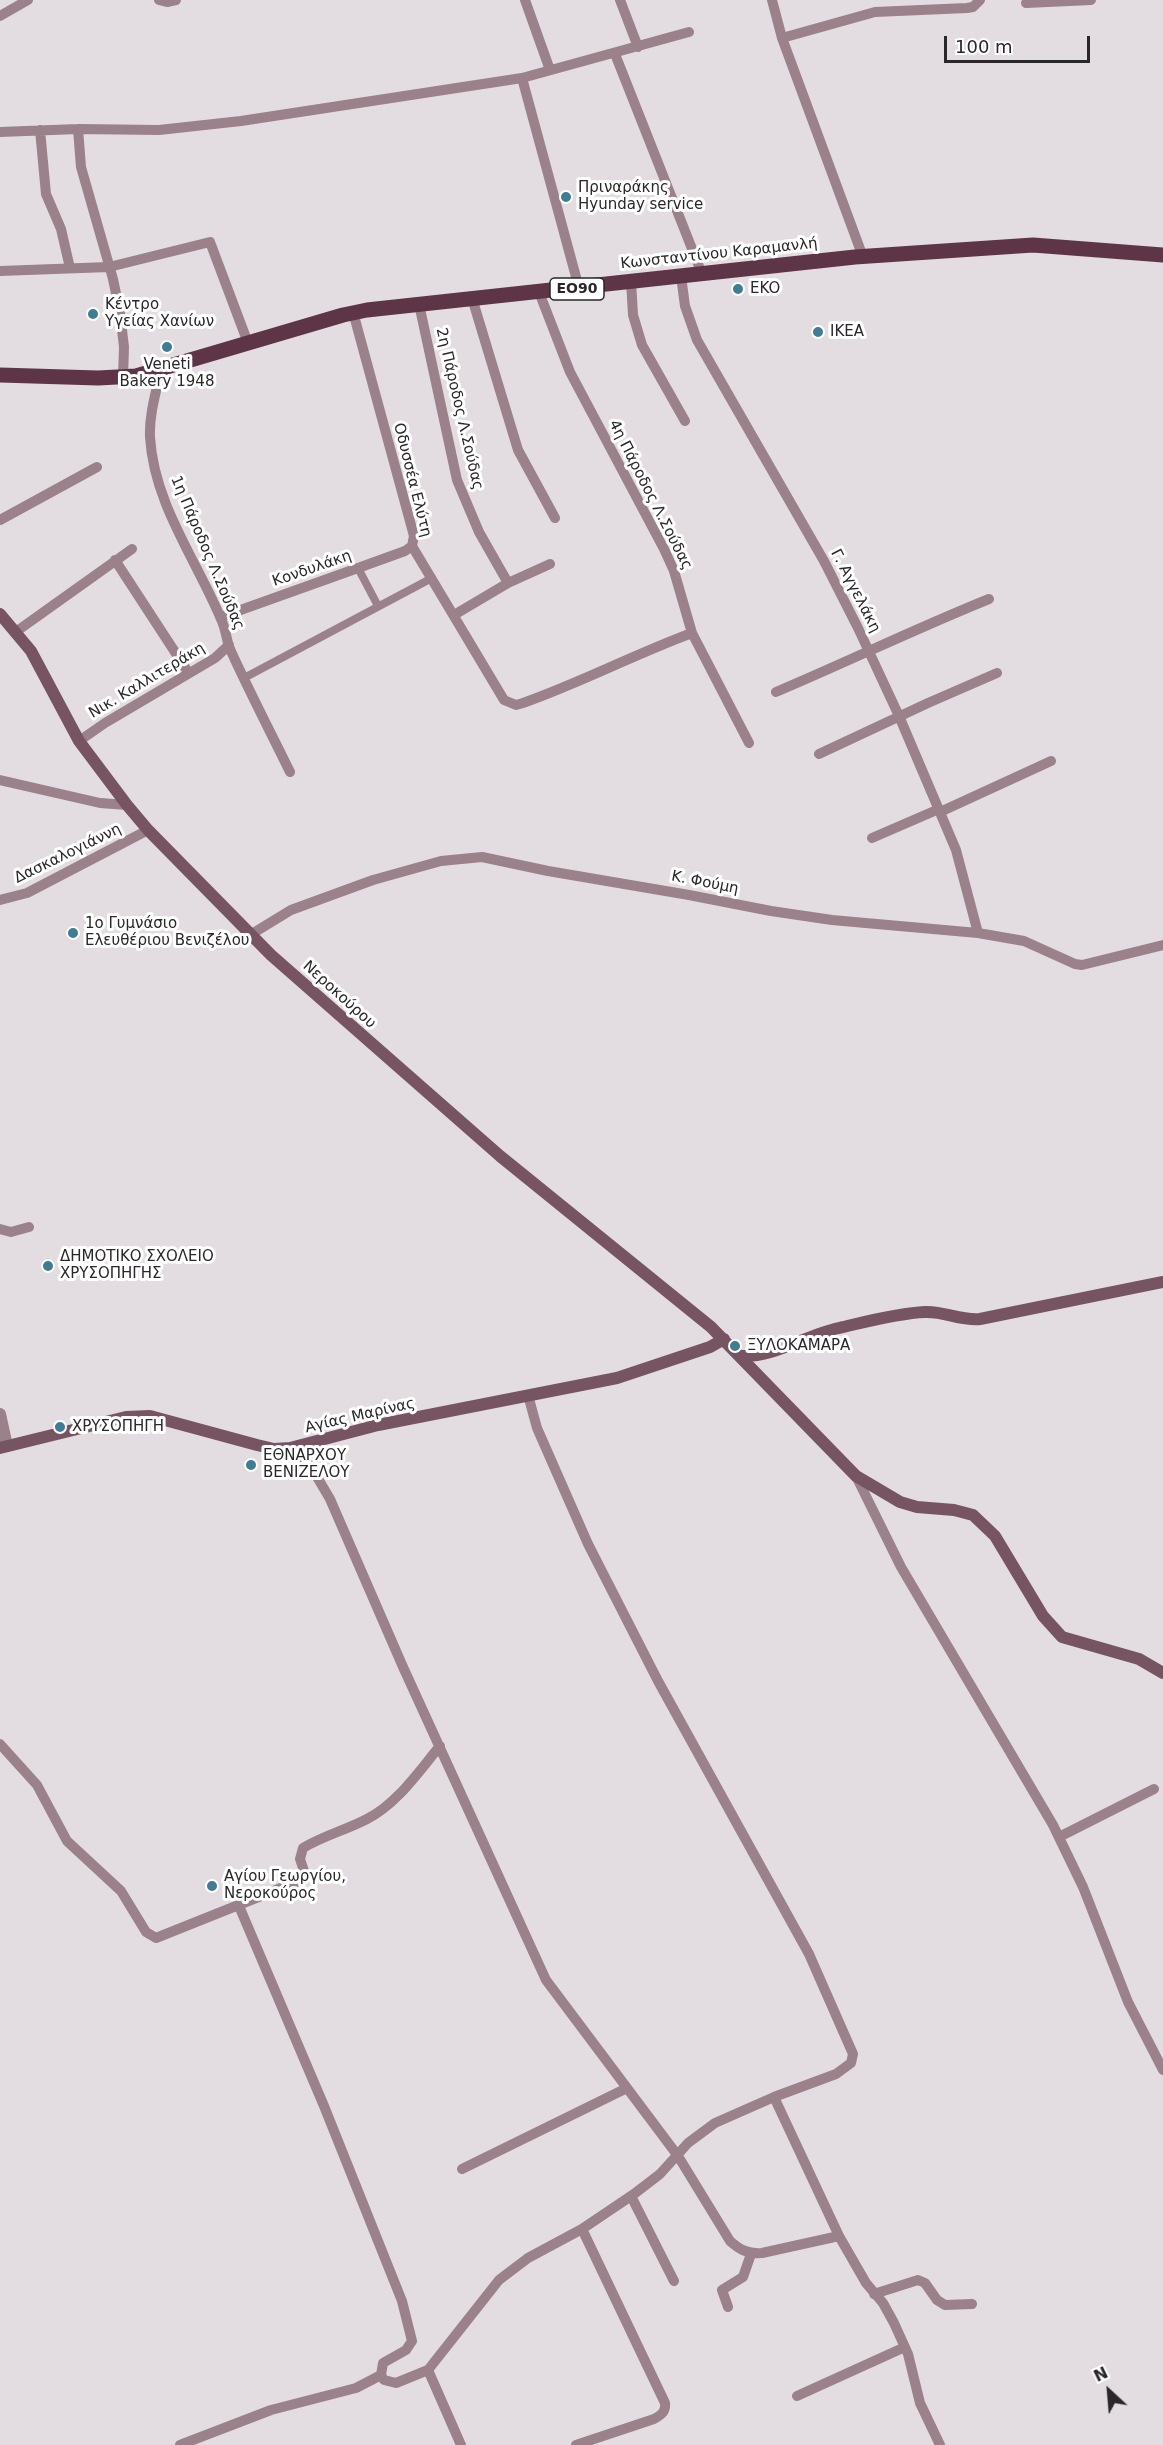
<!DOCTYPE html>
<meta charset="utf-8">
<style>
body{margin:0}
#map{position:relative;width:1163px;height:2445px;overflow:hidden;background:#e3dde1;font-family:"DejaVu Sans",sans-serif}
canvas{display:block}
.north{position:absolute;left:1079px;top:2361px;width:60px;height:60px;-webkit-text-stroke:4px #fff;paint-order:stroke;rotate:334deg;font-size:16px;font-weight:700;line-height:24px;text-align:center;color:#292729}
.north::after{content:'';display:block;margin:auto;width:21px;height:27px;background:#292729;clip-path:polygon(50% 0,100% 100%,50% 72%,0 100%)}
.scale{position:absolute;left:944px;top:36px;width:146px;height:27px;box-sizing:border-box;border:3px solid #292729;border-top:0;padding-left:8px;font-size:18px;line-height:21px;white-space:nowrap;color:#292729;-webkit-text-stroke:4px #fff;paint-order:stroke}
</style>
<div id="map">
<canvas width="1163" height="2445"></canvas>
<div class="north">N</div>
<div class="scale">100 m</div>
</div>
<script>
const ctx = document.querySelector('canvas').getContext('2d');
ctx.lineJoin = 'round';
function strokePath(path, color, width, dash) {
  ctx.strokeStyle = color;
  ctx.lineWidth = width;
  ctx.lineCap = dash ? 'butt' : 'round';
  ctx.setLineDash(dash || []);
  ctx.stroke(path);
}
function label(font, color, halo, rows, align = 'center') {
  ctx.font = font + ' "DejaVu Sans",sans-serif';
  ctx.lineWidth = 6;
  ctx.setLineDash([]);
  ctx.textBaseline = 'middle';
  ctx.strokeStyle = halo;
  ctx.fillStyle = color;
  for (const [text, x, y, turn = 0] of rows) {
    ctx.save();
    ctx.translate(x, y);
    ctx.rotate((+turn || 0) * Math.PI / 180);
    ctx.textAlign = isNaN(turn) ? turn : align;
    if (halo) ctx.strokeText(text, 0, 0);
    ctx.fillText(text, 0, 0);
    ctx.restore();
  }
}
strokePath(new Path2D(`
 M358,568L378,606
 M244,678L432,578`), '#9a818a', 8);
strokePath(new Path2D(`
 M159,0L167,2L176,0
 M525,0L550,70
 M620,0L638,47
 M772,0L782,38L863,257
 M1026,3L1091,0
 M0,16L28,0
 M782,38L875,12L967,8L973,7L980,0
 M615,54L702,274
 M522,78L579,288
 M78,129L81,167L113,279L120,313L124,347L123,377
 M40,130L46,194L61,229L70,268
 M0,132L78,129L159,130L241,121L522,78L689,32
 M0,271L109,267L210,242L248,343
 M681,276L685,306L697,340L824,561L858,628L899,716L956,850L978,933
 M631,281L633,315L642,345L685,421
 M539,292L570,372L664,549L674,571L692,633L749,743
 M472,298L518,450L555,518
 M419,304L457,480L479,532L508,583
 M353,312L414,536L412,546L504,700L516,705L523,703C580,683 635,654 692,633
 M161,370C156,392 149,415 150,437C154,504 196,559 221,619C226,629 226,639 230,649C249,691 270,731 290,772
 M0,520L97,467
 M115,560L188,672
 M454,615L508,583L550,564
 M221,617L358,568L405,551L412,546
 M17,631L132,549
 M776,692C847,662 917,628 989,599
 M79,741L105,723L215,658L229,645
 M819,754L928,703L997,673
 M0,780L100,803L127,805
 M940,812L1051,761
 M872,838L939,809
 M0,900L27,893L148,830
 M250,935L291,910L373,880L441,861L482,857L548,871L689,895L771,911L832,920L978,933L1024,941L1075,964L1082,965L1163,945
 M0,1229L11,1232L29,1227
 M290,1448L310,1465L330,1499L403,1667L546,1980L678,2156L730,2241C740,2250 748,2254 762,2253L839,2236
 M856,1476L901,1567L1053,1825L1083,1887L1128,2002L1163,2070
 M0,1744L37,1785L67,1841L121,1891L146,1932L156,1938L301,1880L305,1874L300,1859L303,1848C323,1836 346,1830 367,1819C397,1804 419,1771 440,1746
 M1059,1837L1154,1789
 M239,1906L324,2106L402,2301L412,2341L406,2350L383,2363L381,2375L384,2380L396,2383L428,2370L461,2445
 M774,2097L839,2236L866,2283L883,2303L894,2323L908,2354L920,2403L940,2445
 M462,2169L627,2088
 M631,2196L674,2281
 M874,2294L918,2280L925,2283L937,2300L945,2305L972,2304
 M728,2307L722,2290L743,2277L751,2254
 M428,2370L499,2280L528,2258L582,2229L634,2194L660,2174L688,2143L715,2123L774,2097L836,2074L851,2063L853,2054L809,1954L658,1681L588,1544L537,1428L528,1395
 M797,2396L905,2347
 M180,2445L271,2410L356,2388L381,2375
 M576,2445L654,2419C661,2415 666,2412 665,2403L582,2229`), '#9a818a', 10);
strokePath(new Path2D(`
 M0,1414L7,1446`), '#9a818a', 12);
strokePath(new Path2D(`
 M0,614L31,651L79,741L127,805L148,830L271,955L500,1156L711,1327L856,1476L900,1502L917,1507L954,1510L973,1515L995,1536L1043,1616L1062,1637L1139,1659L1163,1673
 M742,1356C775,1357 806,1335 839,1328C865,1322 898,1313 925,1312C944,1311 961,1321 980,1319L1163,1282
 M0,1448L126,1417L150,1416L257,1445L274,1449L290,1448L378,1425L617,1378L710,1347L724,1339`), '#775462', 12);
strokePath(new Path2D(`
 M0,375L98,378L136,376L343,315L367,310L855,257L1033,245L1163,255`), '#5e3546', 15);
for (const [x, y, r, color] of [
 [566,197,6,"#3f7d92"],
 [738,289,6,"#3f7d92"],
 [93,314,6,"#3f7d92"],
 [818,332,6,"#3f7d92"],
 [167,347,6,"#3f7d92"],
 [73,933,6,"#3f7d92"],
 [48,1266,6,"#3f7d92"],
 [735,1346,6,"#3f7d92"],
 [60,1427,6,"#3f7d92"],
 [251,1465,6,"#3f7d92"],
 [212,1886,6,"#3f7d92"]
]) {
  const dot = new Path2D();
  dot.arc(x, y, r, 0, 2 * Math.PI);
  ctx.fillStyle = color;
  ctx.fill(dot);
  strokePath(dot, '#fff', 2);
}
for (const [x, y, w] of [
 [577,289,54]
]) {
  const box = new Path2D();
  box.roundRect(x - w / 2, y - 11, w, 22, 4.5);
  ctx.fillStyle = '#fff';
  ctx.fill(box);
  strokePath(box, '#292729', 1.5);
}
label('bold 14px', '#292729', null, [
 ["ΕΟ90",577,289]
]);
label('15px', '#292729', '#fff', [
 ["Πριναράκης",578,188],
 ["Hyunday service",578,205],
 ["EKO",750,289],
 ["Κέντρο",105,305],
 ["Υγείας Χανίων",105,322],
 ["IKEA",830,332],
 ["Veneti",167,365,"center"],
 ["Bakery 1948",167,382,"center"],
 ["1ο Γυμνάσιο",85,924],
 ["Ελευθέριου Βενιζέλου",85,941],
 ["ΔΗΜΟΤΙΚΟ ΣΧΟΛΕΙΟ",60,1257],
 ["ΧΡΥΣΟΠΗΓΗΣ",60,1274],
 ["ΞΥΛΟΚΑΜΑΡΑ",747,1346],
 ["ΧΡΥΣΟΠΗΓΗ",72,1427],
 ["ΕΘΝΑΡΧΟΥ",263,1456],
 ["ΒΕΝΙΖΕΛΟΥ",263,1473],
 ["Αγίου Γεωργίου,",224,1877],
 ["Νεροκούρος",224,1894]
], 'left');
label('15px', '#292729', '#fff', [
 ["Κωνσταντίνου Καραμανλή",719,254,-6],
 ["2η Πάροδος Λ.Σούδας",459,409,77],
 ["Οδυσσέα Ελύτη",412,480,76],
 ["4η Πάροδος Λ.Σούδας",650,495,63],
 ["1η Πάροδος Λ.Σούδας",207,553,67],
 ["Κονδυλάκη",312,569,-19],
 ["Γ. Αγγελάκη",855,591,63],
 ["Νικ. Καλλιτεράκη",147,681,-31],
 ["Δασκαλογιάννη",68,854,-26],
 ["Κ. Φούμη",705,883,11],
 ["Νεροκούρου",339,995,42],
 ["Αγίας Μαρίνας",360,1416,-13]
]);
</script>
